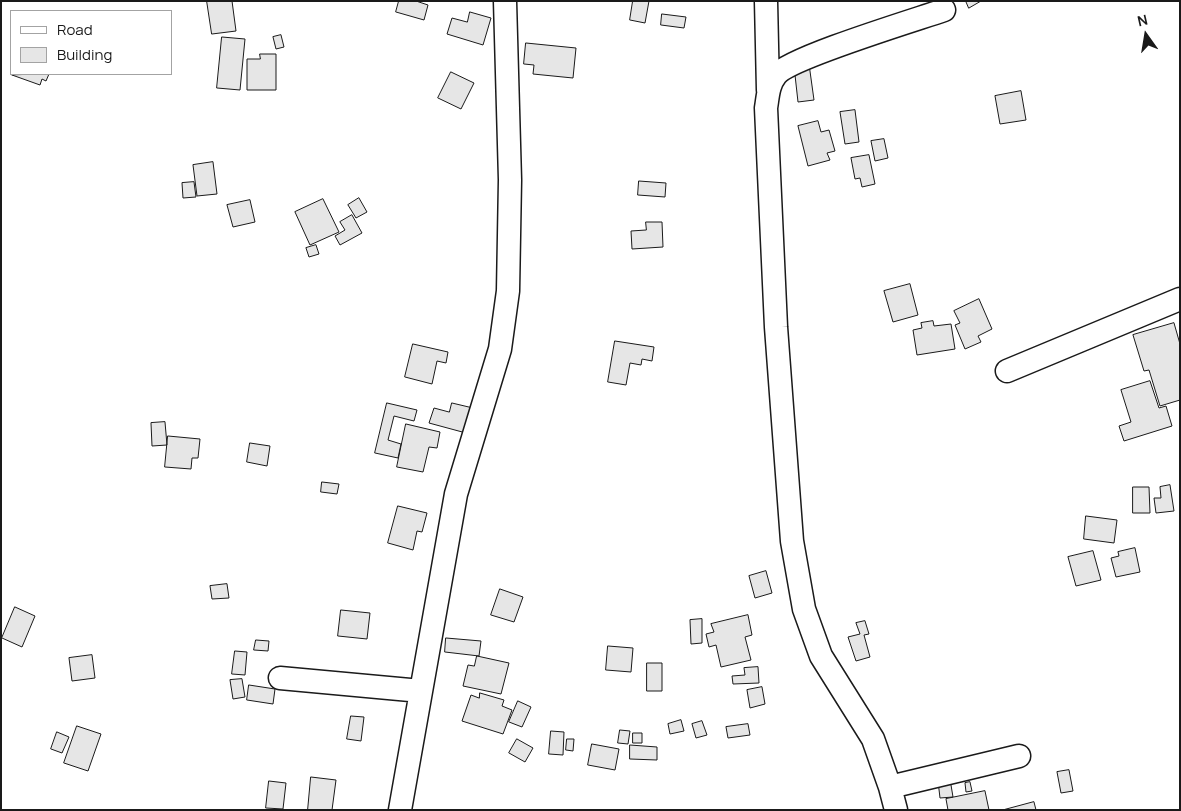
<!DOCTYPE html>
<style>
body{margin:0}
#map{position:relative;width:1181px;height:811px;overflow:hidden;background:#fff;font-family:Manrope,sans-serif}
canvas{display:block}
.frame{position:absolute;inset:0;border:2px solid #1a1a1a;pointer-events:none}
.legend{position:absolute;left:10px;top:10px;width:162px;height:65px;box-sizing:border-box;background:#fff;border:1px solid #a3a3a3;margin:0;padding:6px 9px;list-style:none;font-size:15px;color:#1a1a1a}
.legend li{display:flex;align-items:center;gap:10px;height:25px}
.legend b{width:25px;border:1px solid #a3a3a3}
.north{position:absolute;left:1121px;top:10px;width:50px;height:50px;-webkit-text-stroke:4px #fff;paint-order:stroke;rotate:347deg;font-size:14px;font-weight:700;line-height:20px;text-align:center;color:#1a1a1a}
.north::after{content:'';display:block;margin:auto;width:18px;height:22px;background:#1a1a1a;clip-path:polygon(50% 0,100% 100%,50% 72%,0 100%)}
</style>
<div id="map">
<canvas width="1181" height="811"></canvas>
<div class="frame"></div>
<ul class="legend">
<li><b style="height:6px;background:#fff"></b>Road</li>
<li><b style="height:14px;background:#e6e6e6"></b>Building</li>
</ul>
<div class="north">N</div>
</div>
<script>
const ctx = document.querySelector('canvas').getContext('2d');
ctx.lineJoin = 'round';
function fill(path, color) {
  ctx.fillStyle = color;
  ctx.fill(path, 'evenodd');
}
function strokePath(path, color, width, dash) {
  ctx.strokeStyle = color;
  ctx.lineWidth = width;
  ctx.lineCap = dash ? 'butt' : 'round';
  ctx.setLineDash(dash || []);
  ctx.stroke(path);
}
const building = new Path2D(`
 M207,1H232L236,31L212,34Z
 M399,1H416L428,5L424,20L396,12Z
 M633,1H649L645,23L630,20Z
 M966,1H981L969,8Z
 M470,12L491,18L483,45L447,34L452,18L467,22Z
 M662,14L686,17L684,28L661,25Z
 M281,35L284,47L276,49L273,37Z
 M222,37L245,39L240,90L217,88Z
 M526,43L576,48L573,78L533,74L534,65L524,64Z
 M260,54H276V90H247V59H260Z
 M809,64L814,100L798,102L794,66Z
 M451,72L474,83L461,109L438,98Z
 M49,74L46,81L42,79L40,85L12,75Z
 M1021,91L1026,120L1000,124L995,96Z
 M855,110L859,142L845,144L840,112Z
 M818,121L821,132L829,130L835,151L827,153L830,160L808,166L798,126Z
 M884,139L888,158L875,161L871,141Z
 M869,155L875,184L862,187L860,178L855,179L851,158Z
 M213,162L217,194L197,196L193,165Z
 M639,181L666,183L665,197L638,195Z
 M194,182L196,197L183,198L182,183Z
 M359,198L367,212L356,218L348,205Z
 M323,199L339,232L310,245L295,212Z
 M250,200L255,222L233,227L227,205Z
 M352,215L362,233L340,245L335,236L345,230L340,222Z
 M646,222H662L663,247L632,249L631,231L646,230Z
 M316,245L319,254L309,257L306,248Z
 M910,284L918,315L893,322L884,291Z
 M979,299L992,329L978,336L981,342L965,349L955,325L960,323L954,311Z
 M933,321L934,326L951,324L955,349L917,355L913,330L922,328L921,323Z
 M1174,323L1180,344V400L1160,406L1149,370L1144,371L1133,335Z
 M615,341L654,347L652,361L642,359L641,365L630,363L626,385L608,382Z
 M413,344L448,352L446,363L437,361L432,384L405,377Z
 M1150,381L1159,408L1166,406L1172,426L1124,441L1119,426L1131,422L1121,390Z
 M387,403L417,410L414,421L394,416L388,440L401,444L398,458L375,453Z
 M452,403L473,408L466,433L429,423L434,408L449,412Z
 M165,422L167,445L152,446L151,423Z
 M406,424L440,432L437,448L429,447L423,472L397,467Z
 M168,436L200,439L198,458H192L191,469L165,467Z
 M250,443L270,446L267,466L247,462Z
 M322,482L339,484L337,494L321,492Z
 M1170,485L1174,511L1156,513L1154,498H1161L1160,487Z
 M1133,487H1149L1150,513H1133Z
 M398,506L427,513L422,532L417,531L413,550L388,543Z
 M1086,516L1117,520L1114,543L1084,539Z
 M1135,548L1140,572L1116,577L1111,558L1119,556L1118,552Z
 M1093,551L1101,580L1076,586L1068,557Z
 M766,571L772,593L755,598L749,576Z
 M227,584L229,598L212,599L210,586Z
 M500,589L523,597L514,622L491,615Z
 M15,607L35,616L22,647L2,638Z
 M341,610L370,613L367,639L338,636Z
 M748,615L752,635L745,637L751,660L721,667L716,645L709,647L706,634L714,632L711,624Z
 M702,619V643L691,644L690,620Z
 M865,621L869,634L864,635L870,657L856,661L848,637L860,634L856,623Z
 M446,638L481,641L479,656L445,652Z
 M256,640L269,641L268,651L254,650Z
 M608,646L633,648L631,672L606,670Z
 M235,651L247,652L245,675L232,674Z
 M92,655L95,678L72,681L69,658Z
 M477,656L509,663L501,694L463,686L468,665L474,666Z
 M647,663H662V691H647Z
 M758,667L759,683L733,684L732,676L745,675L744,668Z
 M242,679L245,697L233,699L230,680Z
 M249,685L275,689L273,704L247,700Z
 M762,687L765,704L750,708L747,690Z
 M480,693L504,700L502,706L512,710L503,734L462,721L471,695L479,698Z
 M518,701L531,707L522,727L509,722Z
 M351,716L364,717L361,741L347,739Z
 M681,720L684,731L670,734L668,724Z
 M702,721L707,735L696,738L692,724Z
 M748,724L750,735L728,738L726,727Z
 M77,726L101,734L88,771L64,763Z
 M620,730L630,731L628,744L618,743Z
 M551,731L564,732L563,755L549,754Z
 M57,732L69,737L62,753L51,749Z
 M633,733H642V743H633Z
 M517,739L533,748L525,762L509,753Z
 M567,739H574L573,751L566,750Z
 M592,744L619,749L615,770L588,765Z
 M630,745L657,747V760L630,759Z
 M1069,770L1073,791L1061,793L1057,772Z
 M311,777L336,780L332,810H308Z
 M950,779L953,797L940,798L938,781Z
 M269,781L286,783L283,809L266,808Z
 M970,782L972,791L966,792L965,783Z
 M985,791L989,810H948L946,799Z
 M1034,802L1036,810H1003Z`);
fill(building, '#e6e6e6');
strokePath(building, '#1a1a1a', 1);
const minor = new Path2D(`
 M766,1L768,90
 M1007,371L1180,299
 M280,678L421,691
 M890,787L1019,756
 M400,810L456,494L500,349L508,291L510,180L505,1
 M896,810L890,787L873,739L821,656L804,609L792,541L776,327L766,108C768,96 768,85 776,75C789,58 915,20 944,10`);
strokePath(minor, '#1a1a1a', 25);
strokePath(minor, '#fff', 22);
</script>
